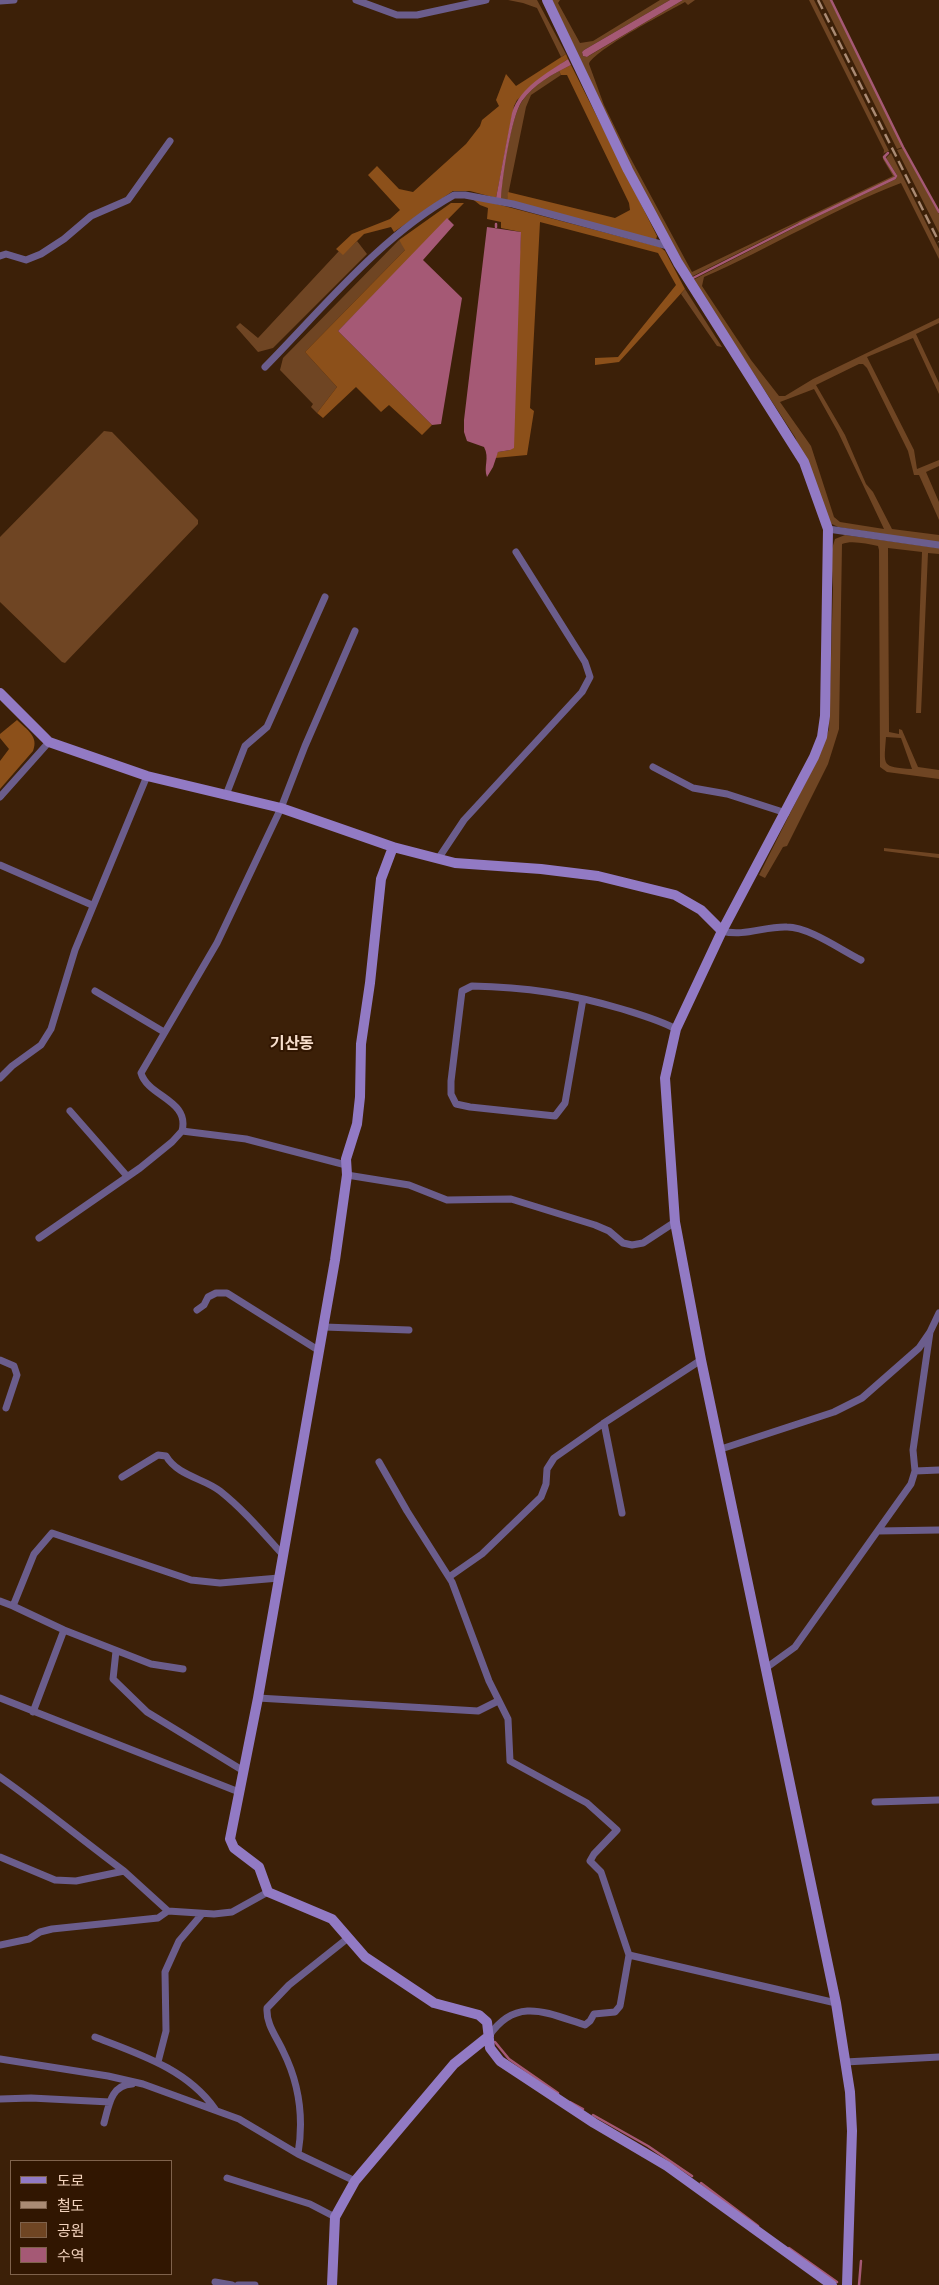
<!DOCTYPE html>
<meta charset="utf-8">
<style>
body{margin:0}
#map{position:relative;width:939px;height:2285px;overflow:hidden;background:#3c2008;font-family:"IBM Plex Sans","Noto Sans KR",sans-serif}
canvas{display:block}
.legend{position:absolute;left:10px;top:2160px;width:162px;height:115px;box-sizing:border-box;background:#311601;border:1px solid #7f624c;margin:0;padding:6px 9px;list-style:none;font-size:15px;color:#f3d3bd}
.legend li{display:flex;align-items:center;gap:10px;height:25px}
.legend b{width:25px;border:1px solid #7f624c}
</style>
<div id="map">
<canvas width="939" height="2285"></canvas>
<ul class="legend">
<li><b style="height:6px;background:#927ac4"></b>도로</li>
<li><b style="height:6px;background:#aa8b74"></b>철도</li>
<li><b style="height:14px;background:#6f4523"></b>공원</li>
<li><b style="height:14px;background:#a55975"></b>수역</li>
</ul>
</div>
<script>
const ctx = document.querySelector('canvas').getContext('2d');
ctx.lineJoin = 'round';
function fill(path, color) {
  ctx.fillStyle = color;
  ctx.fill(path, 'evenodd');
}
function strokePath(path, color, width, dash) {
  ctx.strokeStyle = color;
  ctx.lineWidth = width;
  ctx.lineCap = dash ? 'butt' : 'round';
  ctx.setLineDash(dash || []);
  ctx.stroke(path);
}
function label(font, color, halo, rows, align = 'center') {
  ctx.font = font + ' "IBM Plex Sans","Noto Sans KR",sans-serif';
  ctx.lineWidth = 4;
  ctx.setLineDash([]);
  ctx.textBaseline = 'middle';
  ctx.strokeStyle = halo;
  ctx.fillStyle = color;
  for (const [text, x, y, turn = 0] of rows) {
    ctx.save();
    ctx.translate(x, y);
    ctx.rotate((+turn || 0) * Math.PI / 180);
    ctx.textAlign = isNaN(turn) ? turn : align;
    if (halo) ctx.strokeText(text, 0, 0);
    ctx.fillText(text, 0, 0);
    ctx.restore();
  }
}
fill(new Path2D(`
 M508,0H537L566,54L561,57L537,8L523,3Z
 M552,0H560L558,3L580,43L593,41L660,0H670L584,50L582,52L583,56L587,57L683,0H695L688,5L685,2C667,12 594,50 589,64L604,105L625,148L692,272L893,176L883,159L884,150L809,0H814L889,151L884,153L883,157L894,174V178L794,225L691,277L640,185Z
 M822,0H830L903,147L897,149Z
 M559,71L561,75L531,95L526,107L507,200L501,199C501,179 511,115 523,100C532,87 546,78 559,71Z
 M903,148L939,214V233L897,150Z
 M891,153L939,249V259L901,183C833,209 771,248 704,277L702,286L751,360L779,396H785L813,379L939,318V323L916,334L939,383V394L913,338L867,357L914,450L917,469L939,460V466L926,472L939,502V520L919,475H914L908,451L867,368L863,364H859L816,385L845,435L866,484L873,492L892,529L939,535V543L838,527L830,523L795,437L693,280L798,226L896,179L897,175L886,158ZM814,389L838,432L884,529L840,522L834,517L811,446L780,402Z
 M399,240L406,249L305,352L337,387L317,413L311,407L313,404L280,370L283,358Z
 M357,241L367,254L273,348L258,352L236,327L240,323L258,338L339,251L343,254Z
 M685,289L722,347L717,346L681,294Z
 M104,431L112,432L198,520V524L65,663L62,662L0,602V537Z
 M845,535L939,548V554L928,553L921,713H916L922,552L888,548L889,732L899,734V729L902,730L918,767L939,770V779L887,772L880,767L879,550L878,546C867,544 852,540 842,544L839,729L828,764L787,846L783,847L765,878L759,875L821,752L829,729L833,588L831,552L835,539ZM886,737L901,738L912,769C881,767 884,766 886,737Z
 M884,848L939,854V858L884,851Z`), '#6f4523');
fill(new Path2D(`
 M566,54L568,59L548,73L517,100L514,106L496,198L470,191H453L394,232L391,227L364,234L343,255L336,249L352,234L390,219L400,210L368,175L377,166L399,189L413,192L466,144L480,126L482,120L499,106L496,100L506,74L516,86Z
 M571,65L657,236L656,240L507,200L508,192L615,218L630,210L629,203L567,75H561L559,71Z
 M470,197L660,247L665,251L685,289L619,362L595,365V358L618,357L676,285L658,253L540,222L530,408L534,411L527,455L495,458L498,452L510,450L521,232L501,228V222L487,219L488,208L480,205Z
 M451,203H464L338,331L432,425L422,435L389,405L381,412L356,387L323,418L317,413L337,387L305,352L405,250L399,240Z
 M17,720C27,730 39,736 33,751L0,789V761L9,749L0,738V734Z`), '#8c501a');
fill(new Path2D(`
 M670,0H683L590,55L587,57L583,56L582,52L584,50Z
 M568,59L571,65C553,74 534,84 522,101C511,117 502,179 501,199L496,198L512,113C520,87 547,73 568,59Z
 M447,218L454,225L423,260L462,298L441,424L432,425L338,331Z
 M487,227L521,232L514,448L510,450L498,452L493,467L487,477C483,467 490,458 484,447L467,441L464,432V420Z`), '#a55975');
strokePath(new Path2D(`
 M831,0L903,147L939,212
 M496,227V224
 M693,278L799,224L895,178L896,176L884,157L888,153
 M495,2042L509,2059L558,2093
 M570,2102L583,2109
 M593,2115L648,2146L692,2176
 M701,2183L758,2226
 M789,2248L837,2282
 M859,2285L861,2261`), '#a55975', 2.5);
strokePath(new Path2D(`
 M356,0L397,15H417L486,0
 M0,1L14,0
 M0,256L6,254L26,260L41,254L64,239L91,216L128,200L170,141
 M265,367C324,307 380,237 454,195H465L513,204L668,246
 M828,529L939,545
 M653,767L693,788L727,794L786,813
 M226,795L245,746L267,727L325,597
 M0,797L49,742
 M438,859L464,820L582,692L590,677L585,662L516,552
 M0,865L92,905
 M722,931C744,937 765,926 787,927C809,927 841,950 861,960
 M95,991L164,1032
 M583,999L565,1103L555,1116L470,1107L456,1104L451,1094V1081L462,991L472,986C526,987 571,994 622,1009C641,1015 659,1020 676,1029
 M0,1078L12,1066L41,1045L51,1029L75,950L147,776
 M70,1111L127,1176
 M182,1131C190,1100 148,1097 141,1073L217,943L281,808L305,746L355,631
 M347,1175L409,1185L447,1200L511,1199L595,1225L609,1231L623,1243L632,1245L643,1243L675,1222
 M39,1238L140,1168L172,1142L182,1131L246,1139L346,1165
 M197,1310L204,1305L208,1297L216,1293H227L318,1350
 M324,1327L409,1330
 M0,1360L14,1366L17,1375L6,1408
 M604,1423L622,1513
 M721,1449L834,1412L862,1398L919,1348L930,1332L939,1313
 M379,1462L407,1511L452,1582L489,1681L508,1719L510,1761L587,1803L617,1830L594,1854L590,1861L601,1872L629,1955L620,2006L615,2012L594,2014L590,2021L585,2025C547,2013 516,1996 489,2036
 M915,1471L939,1470
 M122,1477L158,1455L166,1456C178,1476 203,1478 220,1491C244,1510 263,1533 283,1555
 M878,1531L939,1530
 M449,1577L482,1554L541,1497L546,1484L547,1469L554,1458L604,1423L701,1360
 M0,1601L13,1606
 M116,1651L113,1679L147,1712L242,1770
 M766,1668L795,1647L911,1484L915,1471L913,1450L930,1332
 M183,1669L151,1664L64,1630L13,1606L34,1554L52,1533L191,1580L220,1583L279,1578
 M0,1698L239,1792
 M258,1698L478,1711L498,1701
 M33,1712L64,1630
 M0,1777C43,1807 82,1840 124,1871
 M875,1802L939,1800
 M0,1857L55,1880L76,1881L124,1871L168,1911L214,1914L232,1912L268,1892
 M0,1945L29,1939L40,1932L52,1929L158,1918L168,1911
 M629,1955L836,2003
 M95,2037C139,2054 187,2069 215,2109
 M0,2059L108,2076L143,2084L239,2119L298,2154L355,2181
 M158,2062L166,2031L165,1972L179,1941L202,1914
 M845,2062L939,2057
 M0,2099L31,2098L110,2102
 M104,2123C109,2105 111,2085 132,2084
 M298,2154C304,2118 299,2083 283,2051C276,2036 266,2024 267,2008L289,1985L348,1938
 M227,2178L310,2204L335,2217
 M215,2282L232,2285
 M238,2285H255`), '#6b5d8c', 7);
strokePath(new Path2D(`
 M547,0L628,170L678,263L804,462L828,529L825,716L822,737L814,757L722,931L676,1029L665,1078L675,1222L701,1360L836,2003L850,2092L852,2131L847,2285
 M0,693L49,742L147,776L281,808L393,847L455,863L541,869L598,876L675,895L701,910L722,931
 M393,847L381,879L370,983L361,1044L360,1097L357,1124L346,1159L347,1175L335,1260L258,1698L230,1839L234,1848L259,1867L268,1892L332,1919L365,1957L434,2003L479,2015L487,2022L490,2048L500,2061L594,2123L667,2166L832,2285
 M332,2285L335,2217L355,2181L454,2064L489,2036`), '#927ac4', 10);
strokePath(new Path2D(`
 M818,0L939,242`), '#aa8b74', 2.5, [10, 5]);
label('bold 16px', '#f8dfcd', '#311601', [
 ["기산동",292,1044]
]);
</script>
